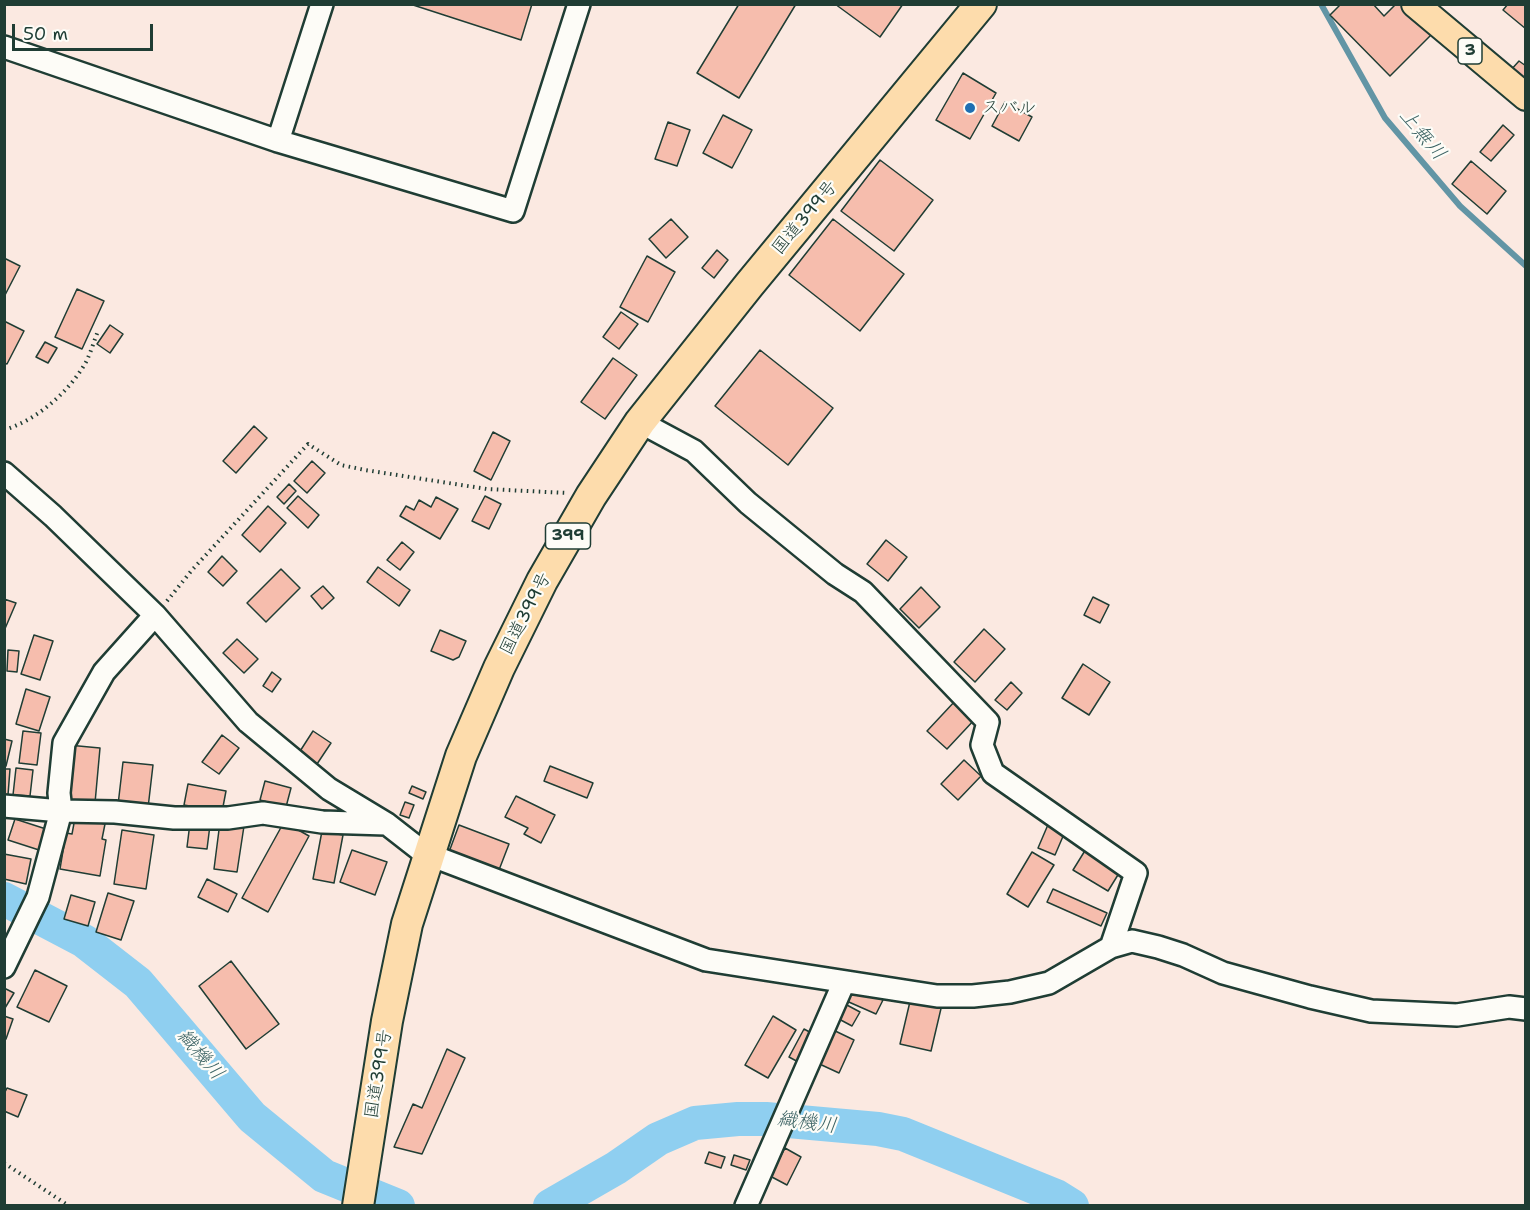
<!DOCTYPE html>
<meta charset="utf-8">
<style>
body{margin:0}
#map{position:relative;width:1530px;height:1210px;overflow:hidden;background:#fbe9e1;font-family:"Shantell Sans",sans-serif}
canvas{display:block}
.frame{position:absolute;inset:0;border:6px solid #1f3d34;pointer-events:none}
.scale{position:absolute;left:12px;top:24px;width:141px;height:27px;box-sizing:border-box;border:3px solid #1f3d34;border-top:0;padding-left:8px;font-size:18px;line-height:21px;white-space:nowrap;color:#1f3d34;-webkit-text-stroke:4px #fdfcf7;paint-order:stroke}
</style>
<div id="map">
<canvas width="1530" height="1210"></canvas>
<div class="frame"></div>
<div class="scale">50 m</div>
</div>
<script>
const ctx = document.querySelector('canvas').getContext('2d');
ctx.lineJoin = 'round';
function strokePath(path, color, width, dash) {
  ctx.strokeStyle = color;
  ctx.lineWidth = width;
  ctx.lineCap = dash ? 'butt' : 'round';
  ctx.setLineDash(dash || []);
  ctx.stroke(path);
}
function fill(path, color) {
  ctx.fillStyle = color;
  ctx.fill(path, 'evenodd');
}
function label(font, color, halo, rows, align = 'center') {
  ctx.font = font + ' "Shantell Sans","Klee One",sans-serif';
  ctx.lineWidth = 4.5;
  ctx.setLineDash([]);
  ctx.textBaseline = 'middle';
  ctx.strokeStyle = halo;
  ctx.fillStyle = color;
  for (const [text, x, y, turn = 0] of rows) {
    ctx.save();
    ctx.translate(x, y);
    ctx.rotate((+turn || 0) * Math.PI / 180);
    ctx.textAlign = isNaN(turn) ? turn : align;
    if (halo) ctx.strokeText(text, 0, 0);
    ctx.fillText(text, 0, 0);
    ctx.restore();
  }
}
strokePath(new Path2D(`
 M1321,4L1385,118L1460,206L1526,266`), '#6295a5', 6);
strokePath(new Path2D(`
 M4,899L84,941L138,983L252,1117L324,1176L398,1206
 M550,1206L616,1168L658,1139L695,1123L738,1119H766L878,1129L903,1134L1056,1196L1072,1206`), '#8fcff0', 34);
const building = new Path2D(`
 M410,4H532L521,40Z
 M739,4H796L739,98L697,73Z
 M835,4H903L880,37Z
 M1341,4H1373L1384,16L1396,4H1403L1432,34L1390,76L1330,15Z
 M1508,4H1526V29L1503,10Z
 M1519,61L1526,66V81L1510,71Z
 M963,73L996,93L970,139L936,120Z
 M1005,102L1032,117L1019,141L992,126Z
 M723,115L752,130L732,168L703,153Z
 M668,122L690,130L677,166L655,159Z
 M1503,125L1514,135L1491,161L1480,152Z
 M880,160L933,200L894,251L841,211Z
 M1471,161L1506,191L1487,214L1452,184Z
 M671,219L688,237L666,258L649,239Z
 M833,219L904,274L860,331L789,275Z
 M717,250L728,260L714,278L702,268Z
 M647,256L675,272L648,322L620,307Z
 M4,258L20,266L4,297Z
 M77,289L104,301L82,349L55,337Z
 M621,312L638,324L619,349L603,337Z
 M4,321L24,331L7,364L4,363Z
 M110,325L123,334L110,353L97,344Z
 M45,342L57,348L48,363L36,357Z
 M760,350L833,408L788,465L715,406Z
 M613,358L637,375L605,419L581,402Z
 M254,426L267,438L236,473L223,461Z
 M493,432L510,441L491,480L474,471Z
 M312,461L325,473L307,493L294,481Z
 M289,484L296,491L284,504L277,497Z
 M298,496L319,515L308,528L287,508Z
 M485,496L501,504L489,529L472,521Z
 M436,497L458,509L440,539L400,516L406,506L414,510L419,500L431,507Z
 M268,506L286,523L260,552L242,535Z
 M886,540L907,557L888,581L867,564Z
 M402,542L414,552L400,570L387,560Z
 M222,556L237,571L223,586L208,572Z
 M378,567L410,590L399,606L367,582Z
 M281,569L300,588L266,622L247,603Z
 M323,586L334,598L322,609L311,596Z
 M921,587L940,607L919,628L900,609Z
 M1093,597L1109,605L1100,623L1084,615Z
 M4,599L16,603L4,631Z
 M984,629L1005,649L975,682L954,662Z
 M440,630L466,641L459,657L453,660L431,651Z
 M34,635L53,641L40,680L21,674Z
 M237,639L258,659L244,673L223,653Z
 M8,650L19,651L17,672L7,671Z
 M1083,664L1110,682L1089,715L1062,698Z
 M272,672L281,679L272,692L263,686Z
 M1011,682L1022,693L1007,710L995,700Z
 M26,689L50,697L39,731L16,724Z
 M956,700L976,718L947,749L927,731Z
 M23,731L41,733L37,765L19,763Z
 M313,731L331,743L313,770L295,759Z
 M222,735L239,748L219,774L202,762Z
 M4,739L12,741L6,766L4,765Z
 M68,745L100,748L95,803L63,800Z
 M964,760L981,776L958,800L941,784Z
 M123,762L153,765L148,808L118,805Z
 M550,766L593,783L587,798L544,781Z
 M16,768L33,770L30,796L13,795Z
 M4,769H10L8,795H4Z
 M265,781L291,788L286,807L260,800Z
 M188,784L226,791L222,812L184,805Z
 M412,786L426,792L423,799L409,793Z
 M516,796L555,815L541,843L524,834L528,828L505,817Z
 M405,802L414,805L409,818L400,815Z
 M75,818L105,824L102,839L106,840L100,876L60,869L66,833L72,834Z
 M15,819L46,829L39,850L8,840Z
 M1050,820L1067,827L1055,855L1038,848Z
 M220,822L244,826L237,872L214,869Z
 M284,822L309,836L268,912L242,898Z
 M190,823L210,825L207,849L187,847Z
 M459,825L509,844L499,870L449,852Z
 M122,830L154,835L146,889L114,884Z
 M322,831L343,835L334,883L313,879Z
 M1086,849L1121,870L1108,891L1073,870Z
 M352,850L387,862L375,895L340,882Z
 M1032,852L1054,865L1028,907L1007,894Z
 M4,854L31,859L26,884L4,879Z
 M207,879L237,894L228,912L198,897Z
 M1053,889L1107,913L1101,926L1047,902Z
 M108,893L134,901L121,940L96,932Z
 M71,895L95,902L88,926L64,919Z
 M231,961L279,1024L246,1049L199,986Z
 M35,970L67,986L49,1022L17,1007Z
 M848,985L883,1000L876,1014L842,999Z
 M4,988L14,993L5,1008H4Z
 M912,993L943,1000L931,1051L900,1044Z
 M845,1004L860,1012L852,1026L837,1018Z
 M4,1016L13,1019L6,1039L4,1038Z
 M773,1016L796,1030L768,1078L745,1065Z
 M829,1028L854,1040L839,1073L813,1061Z
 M804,1029L817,1036L802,1064L789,1057Z
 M447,1049L465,1058L422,1154L394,1147L413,1104L422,1108Z
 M7,1088L27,1095L18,1117L4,1111V1094Z
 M785,1148L801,1157L787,1185L770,1176Z
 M709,1152L725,1157L721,1168L705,1163Z
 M734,1155L750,1160L746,1170L731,1165Z`);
fill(building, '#f6bdad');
strokePath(building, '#1f3d34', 1.5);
const minor = new Path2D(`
 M4,47L278,141L513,211L579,4
 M278,141L322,4
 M640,422L694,451L748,503L835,574L863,592L988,722L982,745L993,773L1136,873L1111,947
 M4,473L53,516L155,615L248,722L329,789L387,824L428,856L443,860L706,960L937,996H973L1010,992L1049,983L1111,947L1132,941L1158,947L1183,955L1223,973L1310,997L1371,1011L1457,1015L1509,1007L1526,1009
 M4,806L61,811L115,812L174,818H228L263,813L322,822L386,824
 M4,967L38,897L61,811L59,793L64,743L104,672L155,615
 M746,1206L844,982`);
const major = new Path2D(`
 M1415,4L1526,97`);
const highway = new Path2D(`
 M358,1206L387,1021L407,924L461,756L499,668L542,581L591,496L640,422L749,285L981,4`);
strokePath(minor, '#1f3d34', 26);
strokePath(major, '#1f3d34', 30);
strokePath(highway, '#1f3d34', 34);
strokePath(new Path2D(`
 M4,430C37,420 69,392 86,362C91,352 94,341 98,331
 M167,601L192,570L308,444L341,465L365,470L487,489L567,493
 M4,1163L69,1206`), '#1f3d34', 4, [1.5, 4.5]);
strokePath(minor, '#fdfcf7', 21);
strokePath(major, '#fddcac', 26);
strokePath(highway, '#fddcac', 30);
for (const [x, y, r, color] of [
 [970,108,6,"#1f6fb2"]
]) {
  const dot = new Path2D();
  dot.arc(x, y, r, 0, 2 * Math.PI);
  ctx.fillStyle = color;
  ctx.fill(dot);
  strokePath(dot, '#fdfcf7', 2);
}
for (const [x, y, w] of [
 [1470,51,24],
 [568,536,45]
]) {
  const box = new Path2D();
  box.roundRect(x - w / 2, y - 13, w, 26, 4.5);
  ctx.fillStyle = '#fdfcf7';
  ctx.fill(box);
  strokePath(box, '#1f3d34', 1.5);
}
label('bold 16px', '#1f3d34', null, [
 ["3",1470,51],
 ["399",568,536]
]);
label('18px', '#1f3d34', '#fdfcf7', [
 ["スバル",982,108]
], 'left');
label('18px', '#1f3d34', '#fdfcf7', [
 ["国道399号",805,218,-50],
 ["国道399号",526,614,-63],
 ["国道399号",379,1074,-81]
]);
label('italic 20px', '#3b6263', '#fdfcf7', [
 ["上無川",1422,135,50],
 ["織機川",200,1055,49],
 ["織機川",807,1123,7]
]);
</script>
